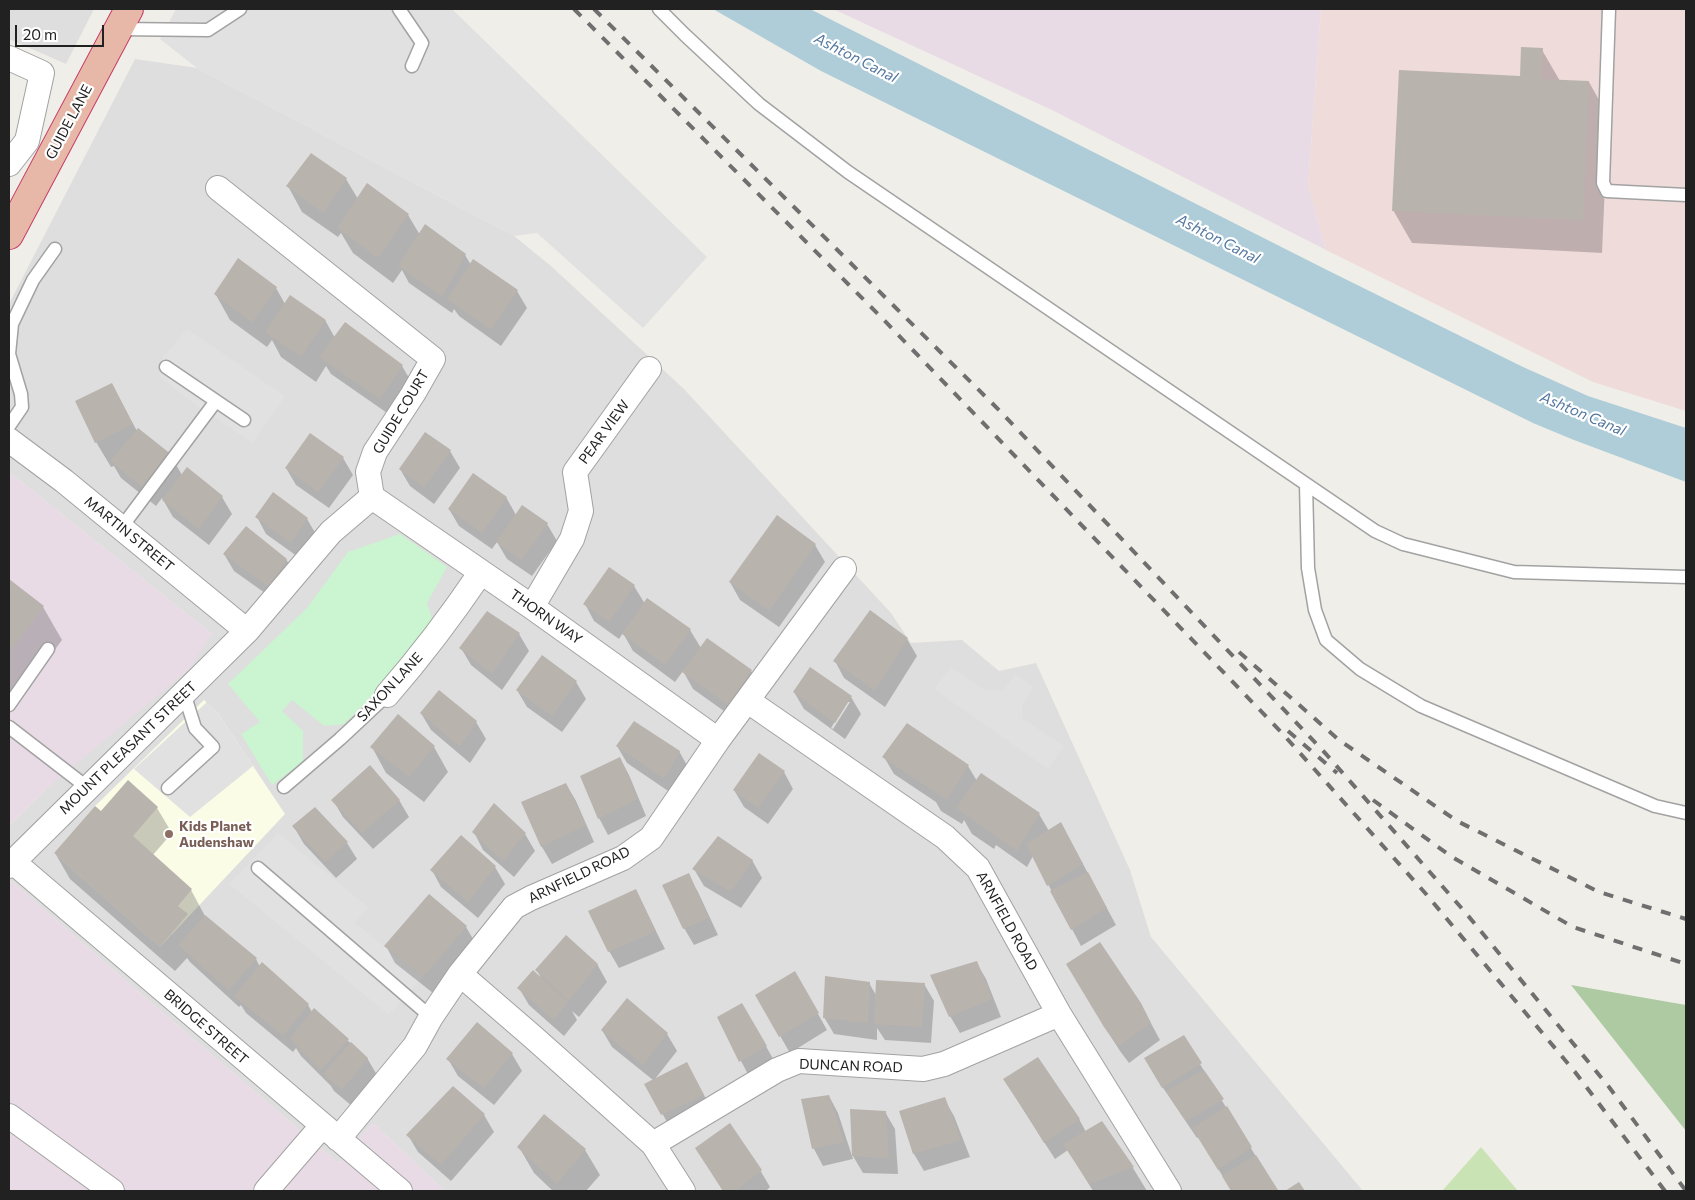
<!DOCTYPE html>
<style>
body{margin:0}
#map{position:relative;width:1695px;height:1200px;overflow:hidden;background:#f0eee8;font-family:Commissioner,sans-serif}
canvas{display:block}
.frame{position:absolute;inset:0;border:10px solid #212121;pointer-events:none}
.scale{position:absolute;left:15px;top:25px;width:89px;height:22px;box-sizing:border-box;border:2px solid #212121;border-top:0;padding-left:6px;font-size:15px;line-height:18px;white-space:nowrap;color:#212121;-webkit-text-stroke:4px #fff;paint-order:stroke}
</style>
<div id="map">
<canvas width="1695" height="1200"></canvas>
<div class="frame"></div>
<div class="scale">20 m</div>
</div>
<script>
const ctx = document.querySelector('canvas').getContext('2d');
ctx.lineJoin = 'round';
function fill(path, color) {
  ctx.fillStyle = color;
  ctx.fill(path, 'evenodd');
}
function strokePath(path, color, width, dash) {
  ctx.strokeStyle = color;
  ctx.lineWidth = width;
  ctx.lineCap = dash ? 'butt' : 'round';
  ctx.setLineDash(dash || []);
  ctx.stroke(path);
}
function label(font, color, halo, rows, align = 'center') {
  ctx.font = font + ' Commissioner,sans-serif';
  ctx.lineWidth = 4.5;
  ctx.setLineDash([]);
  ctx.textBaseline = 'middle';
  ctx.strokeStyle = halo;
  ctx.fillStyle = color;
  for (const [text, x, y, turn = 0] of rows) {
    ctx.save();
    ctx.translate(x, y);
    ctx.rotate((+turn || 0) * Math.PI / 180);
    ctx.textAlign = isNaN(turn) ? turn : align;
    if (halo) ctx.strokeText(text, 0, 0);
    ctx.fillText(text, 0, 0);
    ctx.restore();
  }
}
fill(new Path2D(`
 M9,9H94L66,64L9,39Z
 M135,59L197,68L514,236L551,266L684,389L891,613L911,643L962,640L999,671L1036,663L1130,870L1151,937L1363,1191H445L373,1123L338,1163L134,988L9,879V826L44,791L212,634L9,472V304Z`), '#dfdede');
fill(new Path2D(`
 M1321,10H1686V411L1593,382L1326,250L1308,186Z`), '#eedbda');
fill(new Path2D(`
 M833,9H1321L1308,186L1326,250L1054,111Z
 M9,472L212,634L189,669L44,791L9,826Z
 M9,879L134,988L338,1163L373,1123L445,1191H9Z`), '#e8dbe5');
fill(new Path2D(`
 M204,700L217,712L285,814L160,947L54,853L95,806Z`), '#fbfce6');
fill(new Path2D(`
 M1481,1147L1518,1191H1442Z`), '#cae3b5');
fill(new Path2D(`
 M1571,985L1686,1005V1131Z`), '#adcaa2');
fill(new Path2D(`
 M400,534L447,567L427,603L433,621L396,673L344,724L324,726L292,700L282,711L303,731V762L272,785L241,734L260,722L228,684L307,608L348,552Z`), '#cbf4d0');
fill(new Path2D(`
 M176,9H452L707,257L643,328L537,233L514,236L197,68L160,39Z
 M187,329L285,396L253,443L194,404L160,377L163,357Z
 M951,667L986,690L1003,691L1015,674L1034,687L1022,706L1023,719L1064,746L1048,769L934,689Z
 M207,702L217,712L253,766L190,817L134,769Z
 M278,833L368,907L355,923L423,977L389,1015L229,884Z`), '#e1e1e1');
fill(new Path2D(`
 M713,9H810L1327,270L1523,367L1588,396L1686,428V482L1574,440L1533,423L821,71Z`), '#aecdd8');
fill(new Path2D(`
 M1542,50L1560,81L1589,82L1608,116L1602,253L1412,243L1393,210L1521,78Z
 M312,155L346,179L358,199L408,215L420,235L465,255L471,265L474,261L517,291L527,308L501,346L459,316L454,309L452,313L409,283L402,270L393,283L353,253L341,233L338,237L302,212L288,186Z
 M276,288L285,304L325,320L335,338L402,366L412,383L390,415L331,374L326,366L316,382L281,357L272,340L267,347L230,320L216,295Z
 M112,385L137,431L171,456L182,475L222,497L232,514L209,545L173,517L162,498L156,506L121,478L114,466L111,467L96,442Z
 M450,451L460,468L434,504L410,486L400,469Z
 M343,458L353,475L329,508L296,485L286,468Z
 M506,497L516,515L547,524L557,541L532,576L507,559L497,542L492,549L459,526L449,509Z
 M257,517L307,519L317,536L301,559L266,534Z
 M815,545L825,562L779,627L740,600L730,582Z
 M224,554L286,559L296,576L279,603L234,571Z
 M9,581L43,607L62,640L9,712Z
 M634,586L645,604L690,630L701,648L707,639L751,671L761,688L738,721L693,689L683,671L675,682L633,651L623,633L619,639L594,621L585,604Z
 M488,613L519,634L529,651L502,690L471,665L461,648Z
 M907,639L917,656L885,707L844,678L835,661Z
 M576,682L586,699L562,732L527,707L517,690Z
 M794,692L851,697L861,714L845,739L804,709ZM847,702H850L833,729L831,728Z
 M421,713L476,722L486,739L470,763L431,730Z
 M617,746L679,751L689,769L674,795L627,763Z
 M372,747H434L448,772L424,802L386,773Z
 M884,757L968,766L977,781L1039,814L1049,831L1070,840L1116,925L1081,946L1033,856L1027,867L996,845L994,849L972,834L964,820L962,824L941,811L936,802L894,774Z
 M620,758L629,775L646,816L608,835L599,818Z
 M784,772L793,789L768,824L744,807L734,790Z
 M128,782L157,808L172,833L152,856L191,890L205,916L256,959L260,967L308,1005L312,1012L314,1010L367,1058L377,1075L352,1106L334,1091L331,1086L301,1056L296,1048L293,1052L246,1013L241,1005L239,1007L190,962L187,958L175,971L70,879L55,853L101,812Z
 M566,784L576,801L594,842L552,864L542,847L523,803Z
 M333,800H399L409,817L373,849L343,817Z
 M294,827L347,843L357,859L336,878L304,844Z
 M474,832L525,834L535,851L514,877L483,850Z
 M462,837L495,867L505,884L478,918L441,887L432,870Z
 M752,860L762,878L741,908L704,886L694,869Z
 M688,875L698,892L718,935L694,945L684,928Z
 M635,890L665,949L619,968L609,951Z
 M430,895L466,927L476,944L433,993L395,963L386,946Z
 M976,962L986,979L1001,1017L960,1033L950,1016Z
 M597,964L607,982L579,1017L572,1011L577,1020L564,1036L529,1005L519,988L541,978L537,970Z
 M795,973L827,1030L790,1053L757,996Z
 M869,983L876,995L924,984L934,1001L931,1043L885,1040L877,1028V1040L834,1034L824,1017Z
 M1140,1003L1160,1040L1129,1063L1120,1051L1098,1016Z
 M742,1004L776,1064L750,1078L741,1061Z
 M477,1024L512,1054L522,1071L494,1105L458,1076L448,1059Z
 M602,1030L667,1034L677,1051L655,1079L696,1080L713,1112L672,1131L646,1084L653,1080L612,1047Z
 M1200,1064L1210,1081L1277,1191H1232L1198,1137L1197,1138L1155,1076Z
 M1004,1080L1079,1119L1086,1132L1101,1123L1133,1168L1147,1191H1093L1068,1150L1055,1159Z
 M829,1096L838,1113L853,1159L823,1166L814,1149L803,1100Z
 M944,1099L954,1116L970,1157L924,1171L914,1154L901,1112Z
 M885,1112L895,1129L898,1174L863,1173L853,1156Z
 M484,1115L494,1132L451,1181L418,1152L408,1135Z
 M519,1147L585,1150L600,1175L586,1191H553L534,1173Z
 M697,1149L760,1170L770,1187L766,1191H723Z`), '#0003');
fill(new Path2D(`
 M1521,47L1543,48L1541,79L1589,81L1583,220L1392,211L1399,70L1520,76Z
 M311,153L347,178L323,213L286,186Z
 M367,183L409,214L378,258L337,228Z
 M425,224L466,254L442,297L398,266Z
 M238,258L277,287L252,323L214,294Z
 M473,259L518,290L491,330L447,299Z
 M290,295L326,320L301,357L265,332Z
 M345,322L403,365L380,399L319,357Z
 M112,383L133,424L95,443L75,401Z
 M138,428L172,455L146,490L110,461Z
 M425,432L451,450L424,488L399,469Z
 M310,433L344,457L318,492L285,468Z
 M187,467L223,496L199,529L162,500Z
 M473,473L507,497L482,533L448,509Z
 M273,492L308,518L291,543L255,517Z
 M522,505L548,523L521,560L496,542Z
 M777,515L816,544L769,611L729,582Z
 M246,526L287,559L269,587L223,554Z
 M609,567L635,585L609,622L583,604Z
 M9,579L44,606L9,653Z
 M647,598L691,629L665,665L622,634Z
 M870,610L908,638L875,691L833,661Z
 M487,611L520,633L492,674L459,648Z
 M707,638L752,670L728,705L682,672Z
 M542,655L577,681L552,716L516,690Z
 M810,667L852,696L835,723L793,692Z
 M439,690L477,721L460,747L420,713Z
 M398,714L435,746L409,777L370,747Z
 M634,721L680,751L664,779L616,746Z
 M907,723L969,765L947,800L882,757Z
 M759,753L785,771L758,808L733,790Z
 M620,757L638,799L598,819L580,776Z
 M370,765L400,800L362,833L331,800Z
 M981,773L1040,813L1017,851L956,808Z
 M128,780L158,807L133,836L192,889L178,906L188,914L160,947L54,853L95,806L101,811Z
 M566,783L586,825L541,847L521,802Z
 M494,803L526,833L503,861L472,832Z
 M315,807L348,842L325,862L292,826Z
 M1061,822L1083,864L1047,886L1026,844Z
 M461,835L496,866L468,902L430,870Z
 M718,836L753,860L731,892L692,869Z
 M1088,872L1107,908L1071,930L1050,891Z
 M689,873L709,918L683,929L662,885Z
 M636,889L656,931L608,952L588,911Z
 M429,894L467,926L423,977L384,946Z
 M205,915L257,958L229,991L178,945Z
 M566,935L598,964L569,1001L535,970Z
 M1100,942L1141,1003L1151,1023L1118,1047L1104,1027L1066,964Z
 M977,961L992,999L949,1017L930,975Z
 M262,962L309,1004L283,1036L234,996Z
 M533,970L568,1002L554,1020L517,988Z
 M795,971L819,1013L779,1037L755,995Z
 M825,976L870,982L868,1023L823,1018Z
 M876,980L925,983L922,1027L874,1024Z
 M627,998L668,1033L643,1065L601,1030Z
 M742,1003L767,1046L739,1062L717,1017Z
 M314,1008L349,1039L321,1070L290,1039Z
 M477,1022L513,1053L484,1088L446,1059Z
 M1184,1035L1202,1063L1162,1088L1144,1058Z
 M351,1042L368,1058L342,1090L323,1074Z
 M1038,1057L1080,1119L1044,1143L1019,1102L1003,1079Z
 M687,1062L704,1095L661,1115L644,1084Z
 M1204,1070L1224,1099L1186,1121L1166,1091Z
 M453,1086L485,1114L441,1165L406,1135Z
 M829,1095L844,1142L812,1149L801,1099Z
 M945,1097L961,1140L913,1154L899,1111Z
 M1227,1106L1252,1147L1218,1170L1192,1128Z
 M850,1109L886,1111L889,1158L852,1156Z
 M544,1114L586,1149L557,1184L517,1147Z
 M1102,1121L1134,1167L1089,1184L1063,1144Z
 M730,1123L762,1170L736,1191H723L695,1148Z
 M1256,1155L1278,1190L1231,1191L1222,1176Z
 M1299,1182L1305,1191H1285Z`), '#b9b3ae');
const service = new Path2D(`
 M399,9L422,43L412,66
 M659,9L685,35L759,104L848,172L1375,531L1403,544L1514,572L1686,577
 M1609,9L1603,183L1607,191L1686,195
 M117,29L208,30L240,9
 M166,367L244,420
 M9,426L22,407L21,394L9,354L12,324L33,280L55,249
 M1306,484L1308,568L1315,610L1326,640L1360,669L1421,706L1655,806L1686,813
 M121,528L216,401
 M9,705L48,649
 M9,727L88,788
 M284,787L340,739L387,695
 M168,788L213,747L195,728L184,693
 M258,868L431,1017`);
const minor = new Path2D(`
 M9,58L42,73L27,141L9,164
 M218,188L433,359L413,394L375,452L368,472L372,497
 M9,440L64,481L247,631
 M372,497L532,607L718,740
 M532,607L572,539L581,511L575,472L649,369
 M387,695C421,656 452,615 481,572
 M748,701L945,837L978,868L1059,1014L1169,1191
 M12,861L400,1191
 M9,866L247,631L331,532L372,497
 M460,974L533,1037L653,1144L683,1191
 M9,1116L112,1191
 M338,1139L415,1046L431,1017L460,974L514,907L531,898L623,858L651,838L718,740L844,569
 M653,1144L777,1070L799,1061L923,1069L944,1064L1059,1014
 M266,1191L322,1126`);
const trunk = new Path2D(`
 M9,235L129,9`);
strokePath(service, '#a2a2a2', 15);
strokePath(minor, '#a2a2a2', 26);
strokePath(trunk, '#c73c68', 30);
strokePath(service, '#fff', 12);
strokePath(minor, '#fff', 24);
strokePath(trunk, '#e7b8a8', 28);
strokePath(new Path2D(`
 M574,9L880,316L1282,733L1426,894L1575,1072L1665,1191
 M594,9L1000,411L1326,754L1465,912L1609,1087L1686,1191
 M1239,652L1339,740L1457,821L1599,892L1686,919
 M1288,731L1337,773
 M1373,800L1452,857L1573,927L1686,964`), '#6f6f6f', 4, [10, 10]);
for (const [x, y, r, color] of [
 [169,834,5,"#8d6e63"]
]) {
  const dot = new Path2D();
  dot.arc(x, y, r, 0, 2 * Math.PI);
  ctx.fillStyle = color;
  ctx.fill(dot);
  strokePath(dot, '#fff', 2);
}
label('14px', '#212121', '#fff', [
 ["GUIDE LANE",69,122,-62],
 ["GUIDE COURT",401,412,-59],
 ["PEAR VIEW",604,432,-54],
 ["MARTIN STREET",129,534,39],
 ["THORN WAY",546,617,35],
 ["SAXON LANE",390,687,-47],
 ["MOUNT PLEASANT STREET",128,748,-44],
 ["ARNFIELD ROAD",579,875,-26],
 ["ARNFIELD ROAD",1007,921,61],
 ["BRIDGE STREET",206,1027,41],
 ["DUNCAN ROAD",851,1066,2]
]);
label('bold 14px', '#785e54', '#fff', [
 ["Kids Planet",179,826],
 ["Audenshaw",179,842]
], 'left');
label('italic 15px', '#54789f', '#fff', [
 ["Ashton Canal",856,58,27],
 ["Ashton Canal",1218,239,27],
 ["Ashton Canal",1583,414,23]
]);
</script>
